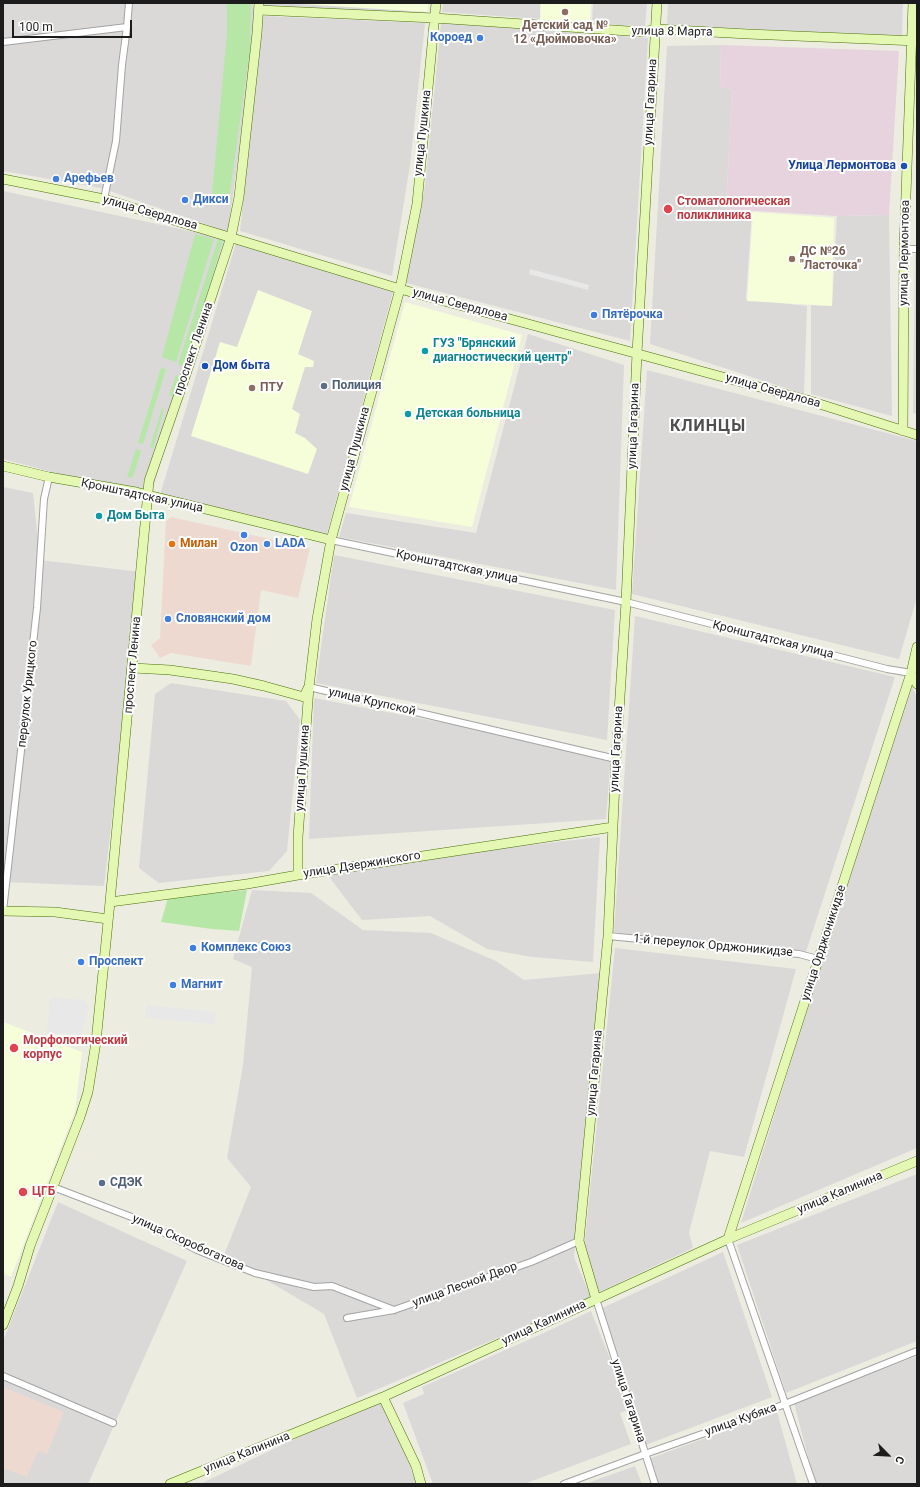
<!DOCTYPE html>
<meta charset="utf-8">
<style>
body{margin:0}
#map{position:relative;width:920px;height:1487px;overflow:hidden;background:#edece1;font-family:Roboto,sans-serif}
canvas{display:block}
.frame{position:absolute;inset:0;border:4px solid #1c1c1c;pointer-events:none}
.north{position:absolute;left:868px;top:1435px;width:40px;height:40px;-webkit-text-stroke:3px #fff;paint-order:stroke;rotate:114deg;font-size:11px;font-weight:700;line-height:16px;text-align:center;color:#1c1c1c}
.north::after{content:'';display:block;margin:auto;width:14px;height:18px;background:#1c1c1c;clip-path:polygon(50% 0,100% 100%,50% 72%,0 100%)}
.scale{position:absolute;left:12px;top:20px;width:120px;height:18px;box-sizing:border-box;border:2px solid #1c1c1c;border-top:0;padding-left:5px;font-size:12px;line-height:14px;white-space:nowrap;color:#1c1c1c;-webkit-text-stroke:3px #fff;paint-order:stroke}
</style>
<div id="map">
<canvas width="920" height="1487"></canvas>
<div class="frame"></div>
<div class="north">С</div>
<div class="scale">100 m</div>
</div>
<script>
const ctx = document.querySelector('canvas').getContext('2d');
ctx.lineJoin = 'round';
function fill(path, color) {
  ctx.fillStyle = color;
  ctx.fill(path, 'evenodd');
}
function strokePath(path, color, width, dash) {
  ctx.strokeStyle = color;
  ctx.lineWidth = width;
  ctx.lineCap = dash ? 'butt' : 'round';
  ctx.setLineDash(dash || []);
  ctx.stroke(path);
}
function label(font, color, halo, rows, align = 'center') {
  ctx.font = font + ' Roboto,sans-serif';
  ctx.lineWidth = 4;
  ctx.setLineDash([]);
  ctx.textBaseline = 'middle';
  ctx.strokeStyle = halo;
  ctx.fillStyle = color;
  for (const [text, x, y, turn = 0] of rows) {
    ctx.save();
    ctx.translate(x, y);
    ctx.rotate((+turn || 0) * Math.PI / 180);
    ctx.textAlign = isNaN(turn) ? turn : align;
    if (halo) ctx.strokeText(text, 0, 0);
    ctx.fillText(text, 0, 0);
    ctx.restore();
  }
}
fill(new Path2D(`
 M3,3H253L254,30L251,61L228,232L101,188L3,171Z
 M263,3H427L426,15L263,6Z
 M443,3H540V19L442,12Z
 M593,3H647L645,27L592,23Z
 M668,3H903L902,36L667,25Z
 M263,16L425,23L410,165L392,276L240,231Z
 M441,23L648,38L630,341L406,283L425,186Z
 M721,45L720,87L732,89L726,209L752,211L746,299L807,306L804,394L650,344L667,46Z
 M3,191L227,239L150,498L3,459Z
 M889,215L892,416L811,394V305L832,306L837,216Z
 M236,243L393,292L326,537L159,498Z
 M915,254H917V414L913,413Z
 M528,334L624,365L616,590L339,537L346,513L476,533Z
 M647,370L917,441V597L899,659L632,594Z
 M3,487L33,493L40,560L141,572L104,886L3,882Z
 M334,555L615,610L607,740L316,683Z
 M635,616L895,677L804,958L614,932Z
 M171,683L286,701L300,720L287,851L269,871L159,883L139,868L155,694Z
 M912,686L917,698V1148L741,1223L901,704Z
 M314,698L611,755L606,819L309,839Z
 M600,837L593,962L532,957L487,949L430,916L362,920L323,869Z
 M252,890L311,893L363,930L431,933L496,961L524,980L601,973L574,1257L591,1298L357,1398L324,1314L224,1255L251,1187L227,1158L243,1065L252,967L233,959Z
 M615,948L796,969L744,1157L710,1151L689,1233L693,1248L597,1293L584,1249Z
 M917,1174V1341L786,1393L737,1245Z
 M58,1202L187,1261L88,1484H3V1341Z
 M723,1252L772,1397L643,1446L598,1310Z
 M591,1311L630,1409L620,1413L631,1444L524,1484H433L403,1403L424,1394L422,1387L537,1336Z
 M917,1356V1483L815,1484L794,1403Z
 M383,1397L417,1484H200Z
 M777,1412L797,1484H657L648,1459Z
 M635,1466L642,1484H585Z`), '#dad9d8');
fill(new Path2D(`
 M171,517L310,548L298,598L261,590L251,666L171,653L160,658L151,645L160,638L166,521Z
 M3,1387L64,1412L47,1454L38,1451L27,1477L3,1468Z`), '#eed9d0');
fill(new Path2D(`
 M721,45L899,51L889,215L837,216L726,209L732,89L720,87Z`), '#e6d3de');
fill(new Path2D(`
 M285,3H428L427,12Z
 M541,3H591L590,23L540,21Z
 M753,212L834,218L832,306L747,301Z
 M258,290L312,311L298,354L314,361L313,367H305L292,409L300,414L295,433L305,438L317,449L308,474L191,436L220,342L237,347Z
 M405,302L522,335L472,527L349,507Z
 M3,1022L82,1052L75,1111L11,1277L3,1273Z`), '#f5fed9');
fill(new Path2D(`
 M227,3H251L250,49L229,199L219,197L212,193L227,34Z
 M195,234L214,239L176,362L162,357Z
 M218,239L223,240L185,367L178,364Z
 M161,368L166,369L143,444L138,443Z
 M176,375L181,377L174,397L169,395Z
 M162,408L164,410L153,448L150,447Z
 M136,449L141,451L133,477L127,478Z
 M247,890L239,931L212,929L161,922L168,898Z`), '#b6e7a7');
fill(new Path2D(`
 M530,269L589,285L588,290L529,274Z
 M50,997L84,1000L89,1007L81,1035L47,1033Z
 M146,1005L216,1012L214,1024L145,1018Z`), '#e8e8e8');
const street = new Path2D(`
 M3,42L127,27
 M104,199L116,141L122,65L127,27L129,3
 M904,249H917
 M331,540L626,602L887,669L911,673
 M309,687L616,759
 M3,911L37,608L44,499L49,477
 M608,936L799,954L818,959
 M53,1187L142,1221L197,1250L255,1273L314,1287L332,1286L394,1310
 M728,1239L813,1484
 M596,1299L655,1484
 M347,1318L394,1310L531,1262L579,1241
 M3,1376L113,1423
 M564,1484L645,1454L765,1412L917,1351`);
const secondary = new Path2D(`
 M259,10L434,18L643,32L656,29L748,34L917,41
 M3,179L104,199L400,289L807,400L917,435
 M903,431L904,249L913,3
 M3,466L49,477L136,492L331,540
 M133,668L170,670L233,679L264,686L304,697L308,688
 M911,673L917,684
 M298,875V837L309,687L317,619L331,540L400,289L417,204L436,3
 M110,902L247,884L298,875L613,827
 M3,911L55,912L108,919
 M728,1239L911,673L917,647
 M596,1299L579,1241L608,936L616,759L626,602L637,353L657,3
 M3,1325L18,1286L30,1246L80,1117L88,1092L96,1042L110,902L149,481L187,371L231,237L239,197L257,33L259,3
 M383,1397L416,1466L421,1484
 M170,1484L383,1397L728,1239L917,1161`);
strokePath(street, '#a3a3a3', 8);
strokePath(secondary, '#496f06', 10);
strokePath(street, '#fff', 6);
strokePath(secondary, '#e4f8b4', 9);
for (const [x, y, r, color] of [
 [565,12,4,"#8d6e63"],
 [480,38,4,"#3f7fe0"],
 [904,166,4,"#1a4fb4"],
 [56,179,4,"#3f7fe0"],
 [185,200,4,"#3f7fe0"],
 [668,209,5,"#e0444e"],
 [792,259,4,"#8d6e63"],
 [594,315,4,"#3f7fe0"],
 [425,351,4,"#0f9aa8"],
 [205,366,4,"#1a4fb4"],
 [324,386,4,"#5c6f8a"],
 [252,388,4,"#8d6e63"],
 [408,414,4,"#0f9aa8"],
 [99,516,4,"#0f9aa8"],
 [244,535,4,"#3f7fe0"],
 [172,544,4,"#e8710a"],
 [267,544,4,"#3f7fe0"],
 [168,619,4,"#3f7fe0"],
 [193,948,4,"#3f7fe0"],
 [81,962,4,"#3f7fe0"],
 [173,985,4,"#3f7fe0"],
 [14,1048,5,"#e0444e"],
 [102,1183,4,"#5c6f8a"],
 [23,1192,5,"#e0444e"]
]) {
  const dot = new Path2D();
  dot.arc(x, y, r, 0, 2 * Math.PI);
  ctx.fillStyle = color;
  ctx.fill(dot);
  strokePath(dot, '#fff', 1.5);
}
label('bold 12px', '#785e54', '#fff', [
 ["Детский сад №",565,26,"center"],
 ["12 «Дюймовочка»",565,40,"center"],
 ["ДС №26",800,252],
 ["\"Ласточка\"",800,266],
 ["ПТУ",260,388]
], 'left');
label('12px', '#1c1c1c', '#fff', [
 ["улица 8 Марта",672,32,1],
 ["улица Гагарина",651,102,-87],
 ["улица Пушкина",423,133,-84],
 ["улица Свердлова",150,213,16],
 ["улица Лермонтова",905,253,-89],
 ["улица Свердлова",460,305,15],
 ["проспект Ленина",194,349,-71],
 ["улица Свердлова",773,391,16],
 ["улица Гагарина",634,426,-88],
 ["улица Пушкина",355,449,-75],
 ["Кронштадтская улица",142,496,12],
 ["Кронштадтская улица",457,567,12],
 ["Кронштадтская улица",773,640,14],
 ["проспект Ленина",133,665,-85],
 ["переулок Урицкого",28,694,-84],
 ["улица Крупской",372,702,13],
 ["улица Гагарина",617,749,-87],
 ["улица Пушкина",303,768,-86],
 ["улица Дзержинского",362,865,-9],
 ["улица Орджоникидзе",824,943,-72],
 ["1-й переулок Орджоникидзе",713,946,5],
 ["улица Гагарина",595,1073,-85],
 ["улица Калинина",840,1193,-23],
 ["улица Скоробогатова",188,1243,24],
 ["улица Лесной Двор",465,1285,-20],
 ["улица Калинина",544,1323,-25],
 ["улица Гагарина",628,1401,72],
 ["улица Кубяка",741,1420,-20],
 ["улица Калинина",247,1453,-22]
]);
label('bold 12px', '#366cbe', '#fff', [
 ["Короед",472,38,"right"],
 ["Арефьев",64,179],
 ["Дикси",193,200],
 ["Пятёрочка",602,315],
 ["LADA",275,544],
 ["Ozon",244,548,"center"],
 ["Словянский дом",176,619],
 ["Комплекс Союз",201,948],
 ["Проспект",89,962],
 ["Магнит",181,985]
], 'left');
label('bold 12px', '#164399', '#fff', [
 ["Улица Лермонтова",896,166],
 ["Дом быта",213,366,"left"]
], 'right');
label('bold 12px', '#be3a42', '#fff', [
 ["Стоматологическая",677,202],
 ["поликлиника",677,216],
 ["Морфологический",23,1041],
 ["корпус",23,1055],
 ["ЦГБ",32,1192]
], 'left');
label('bold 12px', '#0d838f', '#fff', [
 ["ГУЗ \"Брянский",433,344],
 ["диагностический центр\"",433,358],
 ["Детская больница",416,414],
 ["Дом Быта",107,516]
], 'left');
label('bold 12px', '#4e5e75', '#fff', [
 ["Полиция",332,386],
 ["СДЭК",110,1183]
], 'left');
label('bold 12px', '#c56008', '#fff', [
 ["Милан",180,544]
], 'left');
ctx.letterSpacing = '1px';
label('bold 16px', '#4f4f4f', '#fff', [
 ["КЛИНЦЫ",708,427]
]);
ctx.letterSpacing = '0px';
</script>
